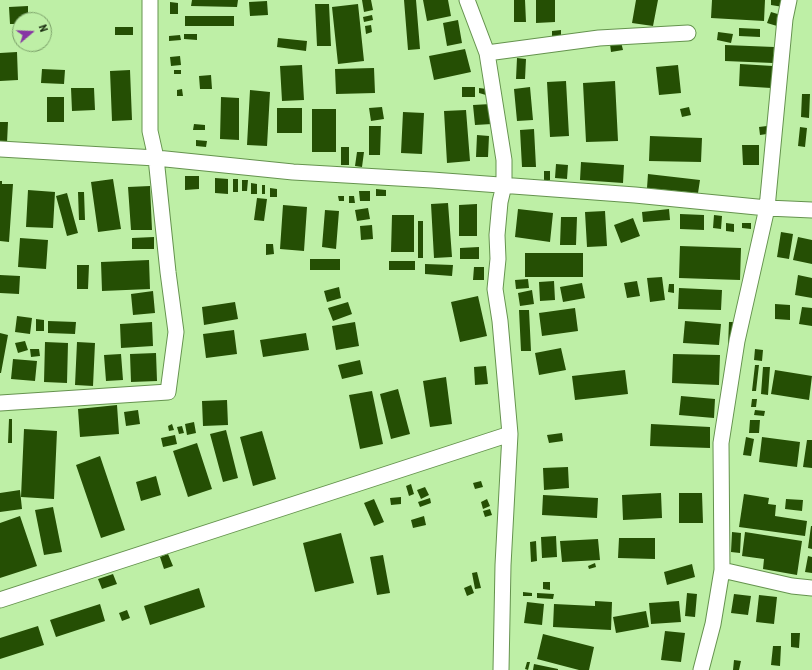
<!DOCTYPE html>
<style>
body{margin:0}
#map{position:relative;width:812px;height:670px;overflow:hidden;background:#beefa6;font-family:"Roboto Condensed",sans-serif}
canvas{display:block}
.north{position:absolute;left:12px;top:12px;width:40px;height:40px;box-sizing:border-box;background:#beefa6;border:1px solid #7ba069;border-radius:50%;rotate:71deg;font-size:11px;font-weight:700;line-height:16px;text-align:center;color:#172a0d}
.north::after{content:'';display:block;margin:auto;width:14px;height:18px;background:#8735a4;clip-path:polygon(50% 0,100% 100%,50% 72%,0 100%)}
</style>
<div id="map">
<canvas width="812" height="670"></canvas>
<div class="north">N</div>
</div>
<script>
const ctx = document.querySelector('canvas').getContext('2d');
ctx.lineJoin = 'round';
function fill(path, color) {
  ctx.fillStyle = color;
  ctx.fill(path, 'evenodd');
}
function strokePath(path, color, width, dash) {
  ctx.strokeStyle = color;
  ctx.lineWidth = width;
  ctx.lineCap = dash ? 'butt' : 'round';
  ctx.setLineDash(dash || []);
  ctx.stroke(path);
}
fill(new Path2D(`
 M192,0H238L237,7L191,6Z
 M362,0H371L373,10L364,12Z
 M404,0H416L420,49L408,50Z
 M423,0H448L451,16L427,21Z
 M514,0H525L526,22H514Z
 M536,0H555V22L536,23Z
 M636,0H658L653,26L632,23Z
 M712,0H765L764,21L711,18Z
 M771,0H784L783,7L771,5Z
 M267,1L268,15L250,16L249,2Z
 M170,2L178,3V14H170Z
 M315,4H329L331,46H317Z
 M358,4L364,61L338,64L332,7Z
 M28,6V20H20V24H10L9,7Z
 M771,12L781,15L777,26L767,23Z
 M372,15L373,20L364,22L363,17Z
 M185,16H234V26H185Z
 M458,20L462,43L447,46L443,23Z
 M371,25L372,32L366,34L365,26Z
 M115,27H133V35H115Z
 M739,28L760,29V37L739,36Z
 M561,30V40L552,41V31Z
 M718,32L733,34L731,43L717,40Z
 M184,34H197V40L184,39Z
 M180,35L181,40L169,41V36Z
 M278,38L307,41L306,51L277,47Z
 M621,42L623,50L611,52L610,44Z
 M725,45L774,47L773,63L725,61Z
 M465,49L471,72L434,80L429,56Z
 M17,52L18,80L0,81V53Z
 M180,56L181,65L171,66L170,57Z
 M517,58L526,59L525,79H516Z
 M740,64L773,66L771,88L739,86Z
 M302,65L304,100L282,101L280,66Z
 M678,65L681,93L659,95L656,67Z
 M374,68L375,93L336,94L335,69Z
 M42,69L65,70L64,84L41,83Z
 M130,70L132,120L112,121L110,71Z
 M174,70H181V74H174Z
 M211,75L212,89H200L199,76Z
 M566,81L569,136L550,137L547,82Z
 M615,81L618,141L586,142L583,83Z
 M462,87H475V97H462Z
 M530,87L533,120L517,121L514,89Z
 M71,88H94L95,110L72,111Z
 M479,88L487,89L486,95L479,93Z
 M182,89L183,96H177V90Z
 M250,90L270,92L267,146L247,145Z
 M802,94H810L809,118L801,117Z
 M47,97H64V122H47Z
 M221,97L239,98V140L220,139Z
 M491,104L492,124L475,125L473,105Z
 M382,107L384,119L371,121L369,108Z
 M689,107L691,115L682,117L680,109Z
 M277,108H302V133H277Z
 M312,109H336V152H312Z
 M466,110L470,161L447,163L444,111Z
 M403,112L424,113L422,154L401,153Z
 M0,122H8L7,143H0Z
 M194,124L205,125V130H193Z
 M369,126H381L380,155H369Z
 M767,126V134L760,135L759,127Z
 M800,127L807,128L805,147L798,146Z
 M534,129L536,167H522L520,130Z
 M477,135L489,136L488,157H476Z
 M650,136L702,138L701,162L649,161Z
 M196,140L207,141L206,147L196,146Z
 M742,145H759V165H743Z
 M341,147H349V165H341Z
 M357,152H364L362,167L355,166Z
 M581,162L624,165L623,183L580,180Z
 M556,164L568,165L567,179L555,178Z
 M544,171H550V180H544Z
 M648,174L700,180L698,193L647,188Z
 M185,176H199V189L185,190Z
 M215,178L228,179V194L215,193Z
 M113,179L121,229L98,232L91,182Z
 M233,179H238V192H233Z
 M242,180H248L247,191H242Z
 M0,181H2V184H13L9,242L0,241Z
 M251,183L257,184V194H251Z
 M262,185H265V194H262Z
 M150,186L152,230H131L128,187Z
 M270,188L277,189V197H270Z
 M376,189L386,190V196H376Z
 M28,190L55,192L53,228L26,227Z
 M359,191H370V201H360Z
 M78,192H84L85,220H79Z
 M67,193L78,233L67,236L56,196Z
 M338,196H344V201H339Z
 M349,196H354L355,203H349Z
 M257,198L267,199L264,221L254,220Z
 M448,203L452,257L434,258L431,204Z
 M477,204V236H459V205Z
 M283,205L307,207L304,251L280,249Z
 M368,208L370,219L357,221L355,210Z
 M518,209L553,213L550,242L515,237Z
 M669,209L670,220L643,222L642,212Z
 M325,210L339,211L336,249L322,247Z
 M605,211L607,246L587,247L585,212Z
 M680,214L704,215V230L680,229Z
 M392,215H414V252H391Z
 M714,215L722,216L721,229L713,228Z
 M561,217H577L576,245H560Z
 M633,218L640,236L621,243L614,225Z
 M418,221H423V258H418Z
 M726,223L734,224V232L726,231Z
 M742,223H751V229L742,228Z
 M372,225L373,239L361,240L360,226Z
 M781,232L793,234L789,259L777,257Z
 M154,237V249H132V238Z
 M798,237L812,240V264L793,260Z
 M20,238L48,240L46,269L18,267Z
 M266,244H273L274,254L266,255Z
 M680,246L741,248L740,280L679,278Z
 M479,247V259H460V248Z
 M525,253H583V277H525Z
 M310,259H340V270H310Z
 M149,260L150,289L102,291L101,262Z
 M389,261H415V270H389Z
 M425,264L453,265L452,276L425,274Z
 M77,265H89L88,289H77Z
 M474,267H484V280H473Z
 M0,275L20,276L19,294L0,293Z
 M798,275L812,278V298L795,295Z
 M662,277L665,300L650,302L647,278Z
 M528,279L529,288L516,289L515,280Z
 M554,281L555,300L540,301L539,282Z
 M637,281L640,296L627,298L624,283Z
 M582,283L585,298L563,302L560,287Z
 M669,284H674V293L668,292Z
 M339,287L341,298L327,302L324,291Z
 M679,288L722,290L721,310L678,309Z
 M532,290L534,304L520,306L518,293Z
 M153,291L155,313L133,315L131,294Z
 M478,296L487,336L460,342L451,302Z
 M235,302L238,319L204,325L202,307Z
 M348,302L352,314L333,321L328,308Z
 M775,304L790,305V320L775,319Z
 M802,307L812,308V326L799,324Z
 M575,308L578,331L542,336L539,313Z
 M519,310H529L531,351H521Z
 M17,316L32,318L30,334L15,332Z
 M36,319L44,320V331H36Z
 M48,321L76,322L75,334L48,333Z
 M685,321L721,324L719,345L683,343Z
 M152,322L153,346L121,348L120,324Z
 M355,322L359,346L336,350L332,326Z
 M729,322H736L734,346H728Z
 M234,330L237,354L206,358L203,334Z
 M0,333L8,335L1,373H0Z
 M306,333L309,350L263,357L260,340Z
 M25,341L28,350L18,353L15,343Z
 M45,342L68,343L67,383L44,382Z
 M77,342L95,343L93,386L75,385Z
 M561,348L566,370L539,375L535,353Z
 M30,349H39L40,356L31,357Z
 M755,349L763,350L762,361L754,360Z
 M156,353L157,381L131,382L130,354Z
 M121,354L123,380L106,381L104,355Z
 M673,354L720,355L719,385L672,383Z
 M13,359L37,361L35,381L11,379Z
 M360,360L363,374L342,379L338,365Z
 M755,365H759L756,391H752Z
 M486,366L488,384L475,385L474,367Z
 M763,367H770L768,395L761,394Z
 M625,370L628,394L575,400L572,376Z
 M775,370L812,376L809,400L771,394Z
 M446,377L452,424L430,427L423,381Z
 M398,389L410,434L391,439L380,394Z
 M372,391L383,444L360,449L349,395Z
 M681,396L715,399L714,418L679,415Z
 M752,399H757L756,407H751Z
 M227,400L228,425L203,426L202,401Z
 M117,405L119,434L80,437L78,409Z
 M138,410L140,424L126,426L124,412Z
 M755,410L765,411L764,416L754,415Z
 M9,419H12V443H8Z
 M750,420H760L759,433H749Z
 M194,422L196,433L187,435L185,424Z
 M172,424L174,430L169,431L168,426Z
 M651,424L710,427V448L650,446Z
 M182,426L184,433L179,434L177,427Z
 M24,429L57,431L54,499L21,497Z
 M226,430L238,478L223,482L210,434Z
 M262,431L276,479L253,486L240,437Z
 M562,433L563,441L549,443L547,435Z
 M175,435L177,444L163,447L161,438Z
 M746,437L754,439L751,456L743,455Z
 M762,437L800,442L797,467L759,462Z
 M807,440H812V468L803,467Z
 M197,443L212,489L188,497L173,451Z
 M100,456L125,530L101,538L76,465Z
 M568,467L569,488L544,490L543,468Z
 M156,476L161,495L141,501L136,482Z
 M481,481L483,487L475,489L473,483Z
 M411,484L414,494L409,496L406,486Z
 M425,487L429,495L421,499L417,490Z
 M20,490L22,509L0,512V493Z
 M661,493L662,518L623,520L622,495Z
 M679,493H702L703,523H679Z
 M744,494L769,498L768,504L776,505L775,516L807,521L805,536L739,527Z
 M543,495L598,498L597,518L542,515Z
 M401,497V504L391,505L390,498Z
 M430,498L431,503L420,507L418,502Z
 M374,499L384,522L374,526L364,503Z
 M487,499L490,506L483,509L481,502Z
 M786,499L803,500L802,511L785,509Z
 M53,507L62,552L44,555L35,510Z
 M490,509L492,515L485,517L483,511Z
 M20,516L37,566L0,578V523Z
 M424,516L426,525L413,528L411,520Z
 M811,526H812V549L808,548Z
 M732,532L741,533L740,553L731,552Z
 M745,532L802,541L797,575L763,569L764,559L742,556Z
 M341,533L354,583L315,592L303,543Z
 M556,536L557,557L542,558L541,537Z
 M619,538H655V559L618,558Z
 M598,539L600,560L562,562L560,541Z
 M536,541L537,561L531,562L530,542Z
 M168,554L173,566L164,569L160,557Z
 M383,555L390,593L377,595L370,557Z
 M808,556L812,557V573L805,572Z
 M595,563L596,567L589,569L588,566Z
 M692,564L695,577L667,585L664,572Z
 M477,572L481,588L475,589L472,573Z
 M113,574L117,584L102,589L98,579Z
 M543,582H550V590L543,589Z
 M471,585L474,593L467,596L464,588Z
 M199,588L205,607L150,625L144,606Z
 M523,592L532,593V596H523Z
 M537,593L554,594L553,599L537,598Z
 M687,593L697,594L695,617L685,616Z
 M734,594L751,596L748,615L731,613Z
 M759,595L777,597L774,624L756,622Z
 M595,601L612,602L611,630L553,627L554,604L595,606Z
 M679,601L681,622L651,624L649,603Z
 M527,602L544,604L542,625L524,623Z
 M100,604L105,621L56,637L50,620Z
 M127,610L130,618L122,621L119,613Z
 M646,611L649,627L616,633L613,617Z
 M38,626L44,645L0,659V638Z
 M665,631L685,633L681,662L661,660Z
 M791,633H800L799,648L791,647Z
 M543,634L594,647L589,670H579L537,659Z
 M773,646H781L780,666L771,665Z
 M734,660L741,661L739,670H733Z
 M527,662H530L528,670L525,669Z
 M534,664L558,669V670H533Z`), '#254f04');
const minor = new Path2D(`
 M467,0L487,53L504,160V185L500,202L497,235L498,259L495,289L500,321L510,434L503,565L501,670
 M487,53L599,38L688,33
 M0,149L156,158L293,172L432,180L635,195L767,208L812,210
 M0,403L168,392L176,332L168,272L156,158L150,131V0
 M722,570L792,586L812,588
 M0,600L510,434
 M701,670L713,624L722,570L721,443L737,341L767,208L785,19L789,0`);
strokePath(minor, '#65934e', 17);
strokePath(minor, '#fff', 15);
</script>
